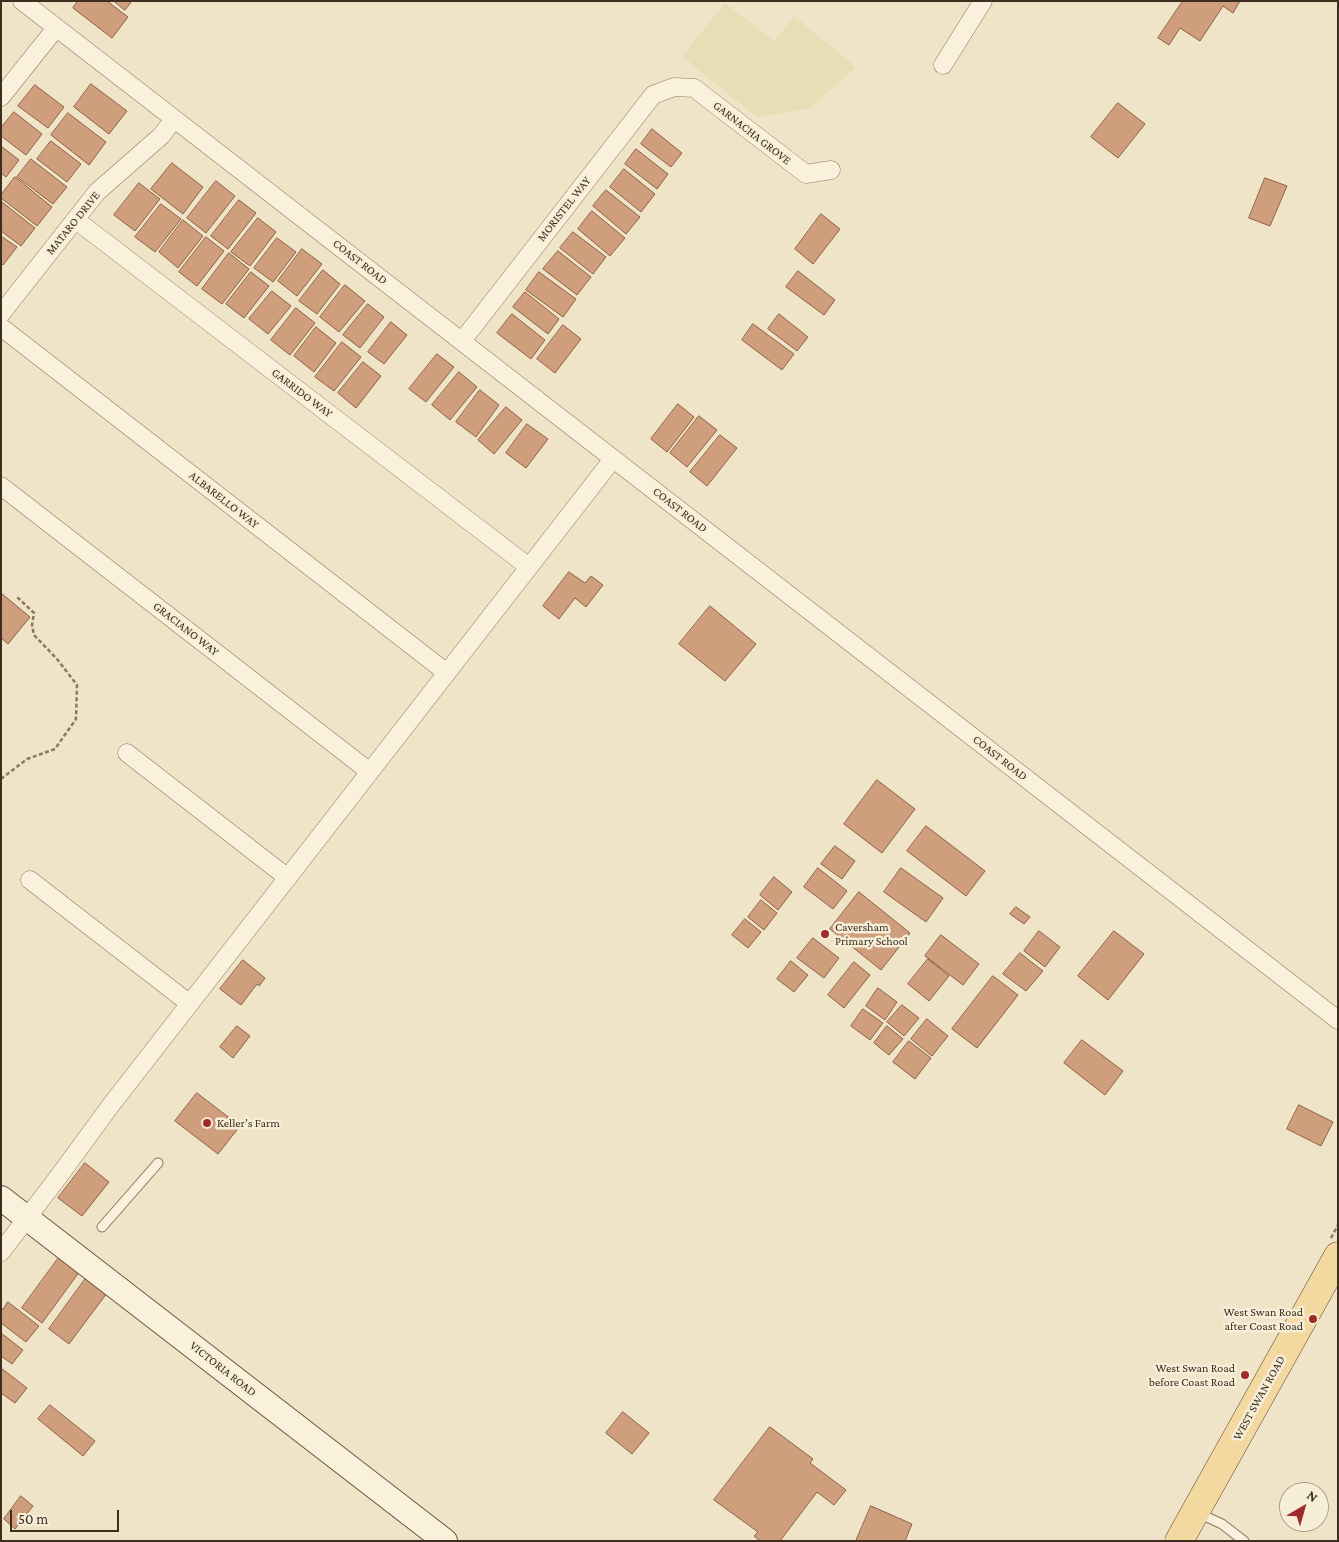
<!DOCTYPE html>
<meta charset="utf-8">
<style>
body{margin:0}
#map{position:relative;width:1339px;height:1542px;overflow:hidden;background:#f0e4c8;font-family:"Crimson Pro",serif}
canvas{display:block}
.frame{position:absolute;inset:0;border:2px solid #3d2e20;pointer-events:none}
.north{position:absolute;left:1279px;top:1482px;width:50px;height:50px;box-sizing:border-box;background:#f7eed8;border:1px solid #ada18e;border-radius:50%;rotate:38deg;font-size:14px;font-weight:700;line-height:20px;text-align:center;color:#3d2e20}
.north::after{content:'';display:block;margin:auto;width:18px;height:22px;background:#9e2a2b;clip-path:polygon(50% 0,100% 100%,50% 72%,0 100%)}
.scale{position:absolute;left:10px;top:1510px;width:109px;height:22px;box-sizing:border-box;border:2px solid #3d2e20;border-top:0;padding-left:6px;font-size:15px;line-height:18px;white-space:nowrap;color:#3d2e20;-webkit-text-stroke:4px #f7eed8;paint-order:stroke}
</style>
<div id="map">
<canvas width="1339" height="1542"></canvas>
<div class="frame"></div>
<div class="north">N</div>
<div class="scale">50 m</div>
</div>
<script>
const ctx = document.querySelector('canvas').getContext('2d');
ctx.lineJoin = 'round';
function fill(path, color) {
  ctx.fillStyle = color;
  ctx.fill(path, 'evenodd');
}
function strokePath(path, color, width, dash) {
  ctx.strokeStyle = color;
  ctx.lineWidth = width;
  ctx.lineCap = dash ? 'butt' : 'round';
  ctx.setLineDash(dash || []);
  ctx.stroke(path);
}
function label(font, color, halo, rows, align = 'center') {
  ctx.font = font + ' "Crimson Pro",serif';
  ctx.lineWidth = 5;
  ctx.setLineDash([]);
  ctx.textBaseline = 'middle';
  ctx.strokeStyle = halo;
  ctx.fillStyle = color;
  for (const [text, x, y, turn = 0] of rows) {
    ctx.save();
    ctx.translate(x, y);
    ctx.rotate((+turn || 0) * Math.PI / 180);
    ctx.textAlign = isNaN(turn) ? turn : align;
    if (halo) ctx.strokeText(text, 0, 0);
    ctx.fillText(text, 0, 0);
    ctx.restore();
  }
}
fill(new Path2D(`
 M725,3L774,41L794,16L856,67L810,108L757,117L682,56Z`), '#e6deb5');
const building = new Path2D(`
 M78,1H107L128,17L112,38L73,8Z
 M114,1H132L125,10Z
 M1183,1H1240L1233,13L1223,6L1200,41L1180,28L1169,45L1158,38Z
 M91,84L127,111L109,134L74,107Z
 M35,85L64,107L48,128L18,106Z
 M1118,103L1145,124L1118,158L1091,137Z
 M14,112L42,134L26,155L1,136V128Z
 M68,113L106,142L89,165L51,135Z
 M652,129L682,153L671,167L641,144Z
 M51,141L81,164L67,182L37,159Z
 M1,146L19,160L6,177L1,173Z
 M636,149L668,174L657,189L625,164Z
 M31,159L67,187L53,204L17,177Z
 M172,163L203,187L183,214L151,189Z
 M624,169L655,194L641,212L610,187Z
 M15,177L52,207L37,226L1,198V195Z
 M1265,178L1287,186L1270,226L1249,218Z
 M216,181L235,196L206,233L187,218Z
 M139,183L160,199L135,231L114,215Z
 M606,190L640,217L626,234L593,206Z
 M239,200L256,213L228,249L211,236Z
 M2,202L35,228L21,246L1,231Z
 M161,204L181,219L155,252L135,237Z
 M592,211L625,238L610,256L578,229Z
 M821,214L840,229L813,264L795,249Z
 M258,218L276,232L250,266L231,252Z
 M183,220L203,236L178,268L159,252Z
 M573,232L606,257L593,274L560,248Z
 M1,236L17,247L3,265L1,263Z
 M206,237L224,251L197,286L179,272Z
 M277,238L296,252L273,282L254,268Z
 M302,249L322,264L297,296L278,281Z
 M558,251L591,277L577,295L543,269Z
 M229,253L249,269L222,304L202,289Z
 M323,270L340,284L317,314L299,301Z
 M798,271L835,300L824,315L786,287Z
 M251,272L269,286L244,318L226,304Z
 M539,272L576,299L563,317L526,290Z
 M345,285L365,301L339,332L320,317Z
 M272,291L291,306L268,334L249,319Z
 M525,292L559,319L548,334L513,307Z
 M368,304L384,317L360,348L343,335Z
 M296,308L315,323L290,355L271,340Z
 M512,314L545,340L531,359L497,333Z
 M779,314L808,337L797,351L768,329Z
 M391,322L407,335L384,364L368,352Z
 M753,324L794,354L782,370L742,340Z
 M563,325L581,339L555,373L537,359Z
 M316,327L336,343L314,372L294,356Z
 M342,342L361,357L334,391L315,377Z
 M437,354L454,367L426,402L409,389Z
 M363,362L381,376L356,408L338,393Z
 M459,372L477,387L450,420L432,405Z
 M480,390L499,405L476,437L456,422Z
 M678,404L694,417L667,452L651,439Z
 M506,407L522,420L494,454L478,440Z
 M699,416L717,430L687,467L670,453Z
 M527,424L548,439L526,468L506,453Z
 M720,435L737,448L707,486L690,472Z
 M569,572L585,583L591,576L603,585L586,607L575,598L559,619L543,606Z
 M1,593L30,617L8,644L1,638Z
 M710,606L756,644L725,681L679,644Z
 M877,780L915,809L882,853L844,824Z
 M926,826L985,871L966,896L907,851Z
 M835,846L855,861L842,879L821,864Z
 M818,868L847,891L833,909L804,887Z
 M901,868L943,898L926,922L884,892Z
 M774,877L792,892L778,910L760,895Z
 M859,892L910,933L881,970L830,929Z
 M761,900L777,913L764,930L748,917Z
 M1016,907L1030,917L1024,924L1010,914Z
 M745,919L761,932L748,948L732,935Z
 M1039,931L1060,947L1045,967L1024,951Z
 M1114,931L1144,954L1108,1000L1078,976Z
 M941,935L979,964L963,985L925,956Z
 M813,938L839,958L824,978L797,958Z
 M1020,953L1043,971L1026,991L1003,974Z
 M928,959L949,976L929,1001L908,984Z
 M243,960L265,978L259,986L257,984L241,1005L220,989Z
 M791,961L808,975L794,992L777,979Z
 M854,962L870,975L844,1008L828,995Z
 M993,976L1018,995L977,1048L952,1029Z
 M878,988L897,1002L885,1020L866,1006Z
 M902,1005L919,1018L904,1036L887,1022Z
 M863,1009L883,1023L870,1040L851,1026Z
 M927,1019L948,1036L932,1056L911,1039Z
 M237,1026L250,1036L233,1058L220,1047Z
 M887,1026L903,1039L889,1055L874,1043Z
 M1082,1040L1123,1071L1105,1095L1064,1063Z
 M909,1041L931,1058L915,1079L893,1062Z
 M197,1093L240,1126L218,1154L175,1121Z
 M1299,1105L1333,1122L1321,1146L1287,1129Z
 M85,1163L109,1182L82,1216L58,1198Z
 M60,1256L80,1271L42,1323L22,1308Z
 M86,1278L107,1293L69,1344L49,1329Z
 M8,1302L39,1326L26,1342L1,1323V1308L3,1309Z
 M1,1333L23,1350L12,1364L1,1356Z
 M1,1368L27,1388L15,1403L1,1393Z
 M50,1405L95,1441L83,1456L38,1419Z
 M623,1412L649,1433L632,1454L606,1433Z
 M770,1427L813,1459L810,1463L846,1490L834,1505L817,1492L780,1541H760L754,1536L758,1532L714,1500Z
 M21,1496L33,1506L15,1529L4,1519Z
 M871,1506L912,1524L905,1541H856Z`);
fill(building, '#cf9f7d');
strokePath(building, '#8d5f41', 1);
const lane = new Path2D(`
 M102,1227L158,1163
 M1198,1513L1222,1524L1244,1541`);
const street = new Path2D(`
 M22,1L1338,1020
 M943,65L983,1
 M1,97L56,28
 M76,220L529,567
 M1,314L97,192L161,136L174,119
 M1,327L447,673
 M462,341L653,95L674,87L694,88L806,174L831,170
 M1,486L370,772
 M127,753L288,878
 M30,880L190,1004
 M1,1252L56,1180L111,1105L613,459`);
const secondary = new Path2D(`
 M1,1198L445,1541`);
const primary = new Path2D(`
 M1179,1541L1338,1256`);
strokePath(lane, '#8d765c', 11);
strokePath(street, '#8d765c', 19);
strokePath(secondary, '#6f573f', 26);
strokePath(primary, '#5b4430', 29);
strokePath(new Path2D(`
 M1,779L27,759L55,749L76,719L77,685L57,659L34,635L32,625L34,613L17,597
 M1331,1238L1338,1225`), '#8d765c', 2.5, [4, 2.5]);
strokePath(lane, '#faf1dc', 9);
strokePath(street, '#faf1dc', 18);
strokePath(secondary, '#faf1dc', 24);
strokePath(primary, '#f3d9a0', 28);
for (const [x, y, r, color] of [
 [825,934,5,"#9e2a2b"],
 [207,1123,5,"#9e2a2b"],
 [1313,1319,5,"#9e2a2b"],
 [1245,1375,5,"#9e2a2b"]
]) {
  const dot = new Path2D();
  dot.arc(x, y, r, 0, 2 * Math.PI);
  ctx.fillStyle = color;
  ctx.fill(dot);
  strokePath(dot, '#f7eed8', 2);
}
label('12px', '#3d2e20', '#f7eed8', [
 ["GARNACHA GROVE",752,133,38],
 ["MORISTEL WAY",564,209,-52],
 ["MATARO DRIVE",73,223,-51],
 ["COAST ROAD",360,262,38],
 ["GARRIDO WAY",302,393,37],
 ["ALBARELLO WAY",224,500,38],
 ["COAST ROAD",680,510,38],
 ["GRACIANO WAY",186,629,38],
 ["COAST ROAD",1000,758,38],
 ["VICTORIA ROAD",223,1369,38],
 ["WEST SWAN ROAD",1259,1398,-61]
]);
label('12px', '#3d2e20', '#f7eed8', [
 ["Caversham",835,927],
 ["Primary School",835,941],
 ["Keller’s Farm",217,1123],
 ["West Swan Road",1303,1312,"right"],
 ["after Coast Road",1303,1326,"right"],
 ["West Swan Road",1235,1368,"right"],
 ["before Coast Road",1235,1382,"right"]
], 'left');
</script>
